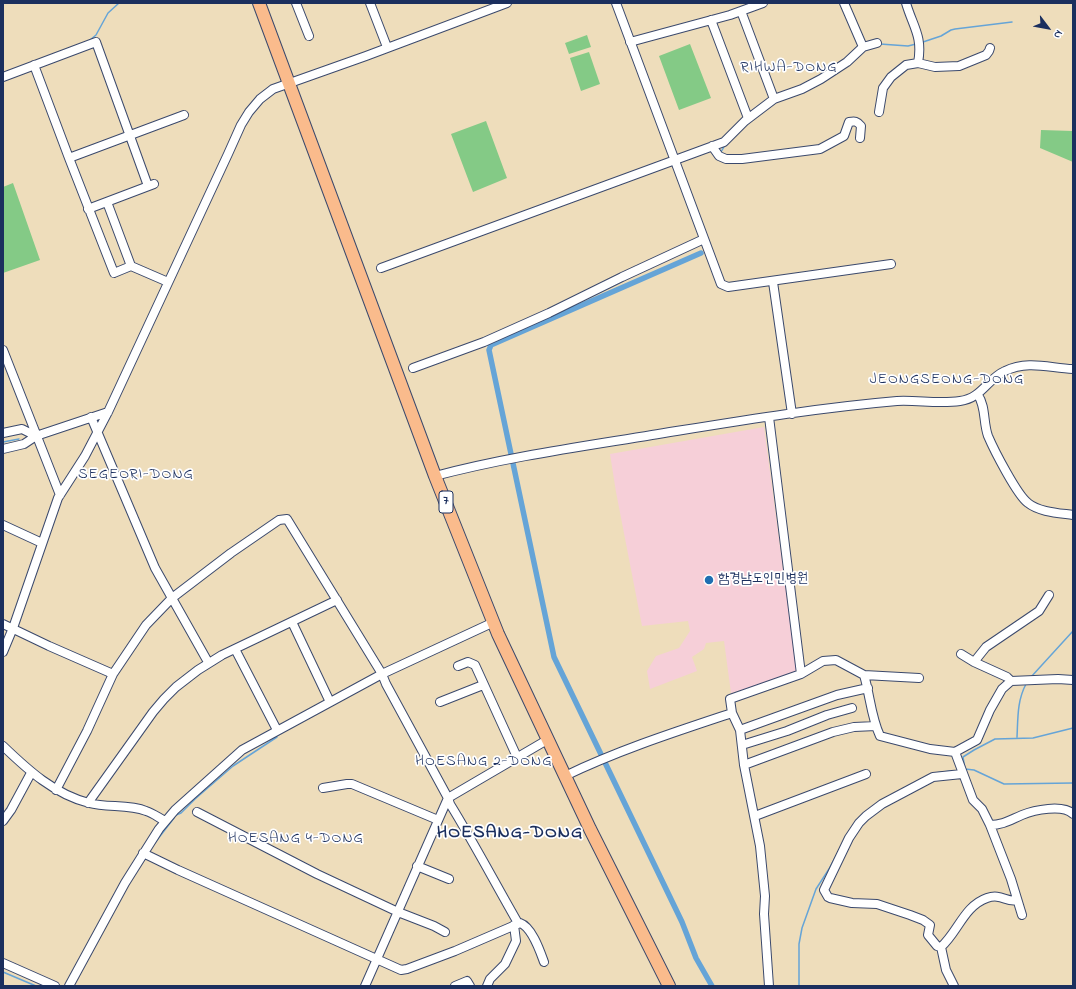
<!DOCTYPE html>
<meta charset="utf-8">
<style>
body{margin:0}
#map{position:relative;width:1076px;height:989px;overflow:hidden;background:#edb;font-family:"Indie Flower",sans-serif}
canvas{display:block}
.frame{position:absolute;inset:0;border:4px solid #1b2f5e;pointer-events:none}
.north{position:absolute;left:1028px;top:8px;width:40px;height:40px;-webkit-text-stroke:3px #fff;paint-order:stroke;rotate:122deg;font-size:11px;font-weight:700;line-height:16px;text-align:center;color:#1b2f5e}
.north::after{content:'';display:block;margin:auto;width:14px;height:18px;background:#1b2f5e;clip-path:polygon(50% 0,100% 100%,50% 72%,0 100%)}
</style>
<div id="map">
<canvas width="1076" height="989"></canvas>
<div class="frame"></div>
<div class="north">N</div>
</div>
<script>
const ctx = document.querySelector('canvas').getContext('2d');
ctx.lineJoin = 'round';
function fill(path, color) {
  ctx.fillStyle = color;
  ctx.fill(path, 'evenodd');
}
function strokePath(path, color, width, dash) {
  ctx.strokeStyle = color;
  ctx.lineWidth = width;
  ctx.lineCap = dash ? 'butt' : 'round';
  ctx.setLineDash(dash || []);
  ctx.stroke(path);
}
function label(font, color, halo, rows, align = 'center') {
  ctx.font = font + ' "Indie Flower","Poor Story",sans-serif';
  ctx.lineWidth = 3.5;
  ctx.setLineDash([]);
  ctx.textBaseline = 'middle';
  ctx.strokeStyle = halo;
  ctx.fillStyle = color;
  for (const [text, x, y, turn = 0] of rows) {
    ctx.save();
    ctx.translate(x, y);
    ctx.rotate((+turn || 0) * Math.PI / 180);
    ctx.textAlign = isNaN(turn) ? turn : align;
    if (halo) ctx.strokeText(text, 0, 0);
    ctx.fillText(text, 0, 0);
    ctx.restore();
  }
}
fill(new Path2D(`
 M764,427L797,674L731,693L724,641L706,643L704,649L692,657L697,671L650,689L647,671L656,656L679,648L690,631L688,621L642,626L616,492L610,454Z`), '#f6cfd8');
fill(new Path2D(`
 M587,35L591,47L569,54L565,43Z
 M690,44L711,98L679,110L659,56Z
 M589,52L600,84L581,91L570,58Z
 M486,121L507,178L473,192L451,134Z
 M1041,130L1073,131V162L1040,148Z
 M13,183L40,260L3,273V187Z`), '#84ca86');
strokePath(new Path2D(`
 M90,40L96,35L108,13L119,3
 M923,42L941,36L951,30L955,29L1012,22
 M880,44L908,46L916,44
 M721,152L725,145
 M3,442L19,439
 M1031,677L1073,631
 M1073,728L1033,738L995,739L974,750L963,757L965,769L974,770L1004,784L1073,783
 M1017,737C1018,718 1017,701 1026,684
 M935,773L951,771
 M176,815L181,813L195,799L233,766L277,737
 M154,844L174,818
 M3,972L36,986
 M799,986V944L802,928L816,889L829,869L844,841`), '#65a4d7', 1.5);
strokePath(new Path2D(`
 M701,253L491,345L489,350L554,657L682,922L696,958L712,986`), '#65a4d7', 5.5);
const minor = new Path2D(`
 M296,3L309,36
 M370,3L387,47
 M616,3L721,284L728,287L891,264
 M844,3L863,47
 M906,3C913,27 923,36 918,63
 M741,11L774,99
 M711,20L748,118
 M630,42L730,15L763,3
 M34,65L69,158L114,273L131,266L168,282
 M3,77L96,42L148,186
 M879,112L883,88L891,77L906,65L918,63L935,67L959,66L986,55L989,51L990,48
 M712,146L719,156L726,159H742L820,149L844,136L849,122C855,121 857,121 861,126L860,138
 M69,158L184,115
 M107,202L131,266
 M88,209L154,184
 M381,268L724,142L745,121L774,99L802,89L821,79L847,62L863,47L877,43
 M773,282L792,414
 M3,350L60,495
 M413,368L484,342L549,313L622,277L704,239
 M978,395C986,407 983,422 988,436C994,450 1017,495 1028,503C1039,512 1059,513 1073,515
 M91,417L155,568L208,662
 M769,417L801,674
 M3,433L22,429L36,436
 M3,449L24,444L36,436L108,412
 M435,476C507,457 579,447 652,435C733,422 815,408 897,401C918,400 939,404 960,401C982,398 987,379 1005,371C1028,360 1049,368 1073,369
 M3,525L42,543
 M292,622L330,702
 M3,624L49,646L113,674
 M235,649L277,730
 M3,652L13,628L58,498L85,456L108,412L228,154L241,125L249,112L260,99L273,89L366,56L507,3
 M961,654L974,662L1007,677L1011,681
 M974,662L986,647L1039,611L1049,595
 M458,666L468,662L475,665L517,757
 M864,675C870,695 871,717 880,736L930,749L955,752L977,740L990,710L1002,689L1011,681L1058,679L1073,680
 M440,702L483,685
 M740,730L837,695L868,688
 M742,745L787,731L827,715L852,708
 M3,746C28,770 54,794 89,803C107,808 129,804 146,811C153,813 159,818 165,821
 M955,752L973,800L982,809L990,825L1011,879L1022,915
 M744,765L833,732L854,727L876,726
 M565,776C619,750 675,732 732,713
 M323,788L347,784H352L438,820
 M56,790L87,731L113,674L146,625L172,598L231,553L279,520L287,519L382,674L386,684L448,798L450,804C474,843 495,883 518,923
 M88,803L153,712L164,699L176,687L198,670L222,655L337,600
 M197,812L317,874L398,912L434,926L445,932
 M755,816L866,774
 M3,821L11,810L31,773
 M990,825C1003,825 1010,820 1022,815C1034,810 1063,804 1073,814
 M143,853L178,870L401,970L407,969L455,951L520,923C532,927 540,951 544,962
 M417,866L449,879
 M941,947L937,946L928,935L930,925L923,920L910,915L877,904L852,903L830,898L828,897L824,890L849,838L859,823L866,816L882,804L933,777L962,774
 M3,963L55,986
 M69,986L125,883L159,829L175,810L242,750L382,674L494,622
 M365,986L448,798L547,740
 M455,986L467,981L470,986
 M487,986L490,979L505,964L516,941L514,925
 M769,986L764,914L765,896L760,846L744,765L740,730L732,713L730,699L801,674L823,661L836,660L864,675L919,678
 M954,986L946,970L941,947C958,932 964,906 987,898C1001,893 1007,903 1017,900`);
const highway = new Path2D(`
 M259,3L435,476L498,634L590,829L669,986`);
strokePath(minor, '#3b496c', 10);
strokePath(highway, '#3b496c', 14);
strokePath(minor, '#fff', 8);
strokePath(highway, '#fabb8c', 12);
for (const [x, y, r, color] of [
 [709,580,5,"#1f6fb2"]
]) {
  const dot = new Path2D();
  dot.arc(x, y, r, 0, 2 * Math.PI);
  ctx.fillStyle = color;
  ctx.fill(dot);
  strokePath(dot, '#fff', 1.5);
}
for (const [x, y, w] of [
 [446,502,14]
]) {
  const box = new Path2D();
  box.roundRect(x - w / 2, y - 11, w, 22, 3);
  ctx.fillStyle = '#fff';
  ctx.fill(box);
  strokePath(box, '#1b2f5e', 1);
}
label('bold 13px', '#1b2f5e', null, [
 ["7",446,502]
]);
label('14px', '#1b2f5e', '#fff', [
 ["함경남도인민병원",718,580]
], 'left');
ctx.letterSpacing = '1px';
label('15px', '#1b2f5e', '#fff', [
 ["RIHWA-DONG",789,69],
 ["JEONGSEONG-DONG",947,381],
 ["SEGEORI-DONG",136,476],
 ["HOESANG 2-DONG",484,763],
 ["HOESANG 4-DONG",296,840]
]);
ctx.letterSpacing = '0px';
ctx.letterSpacing = '1px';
label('bold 18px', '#1b2f5e', '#fff', [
 ["HOESANG-DONG",510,834]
]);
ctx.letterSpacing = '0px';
</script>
